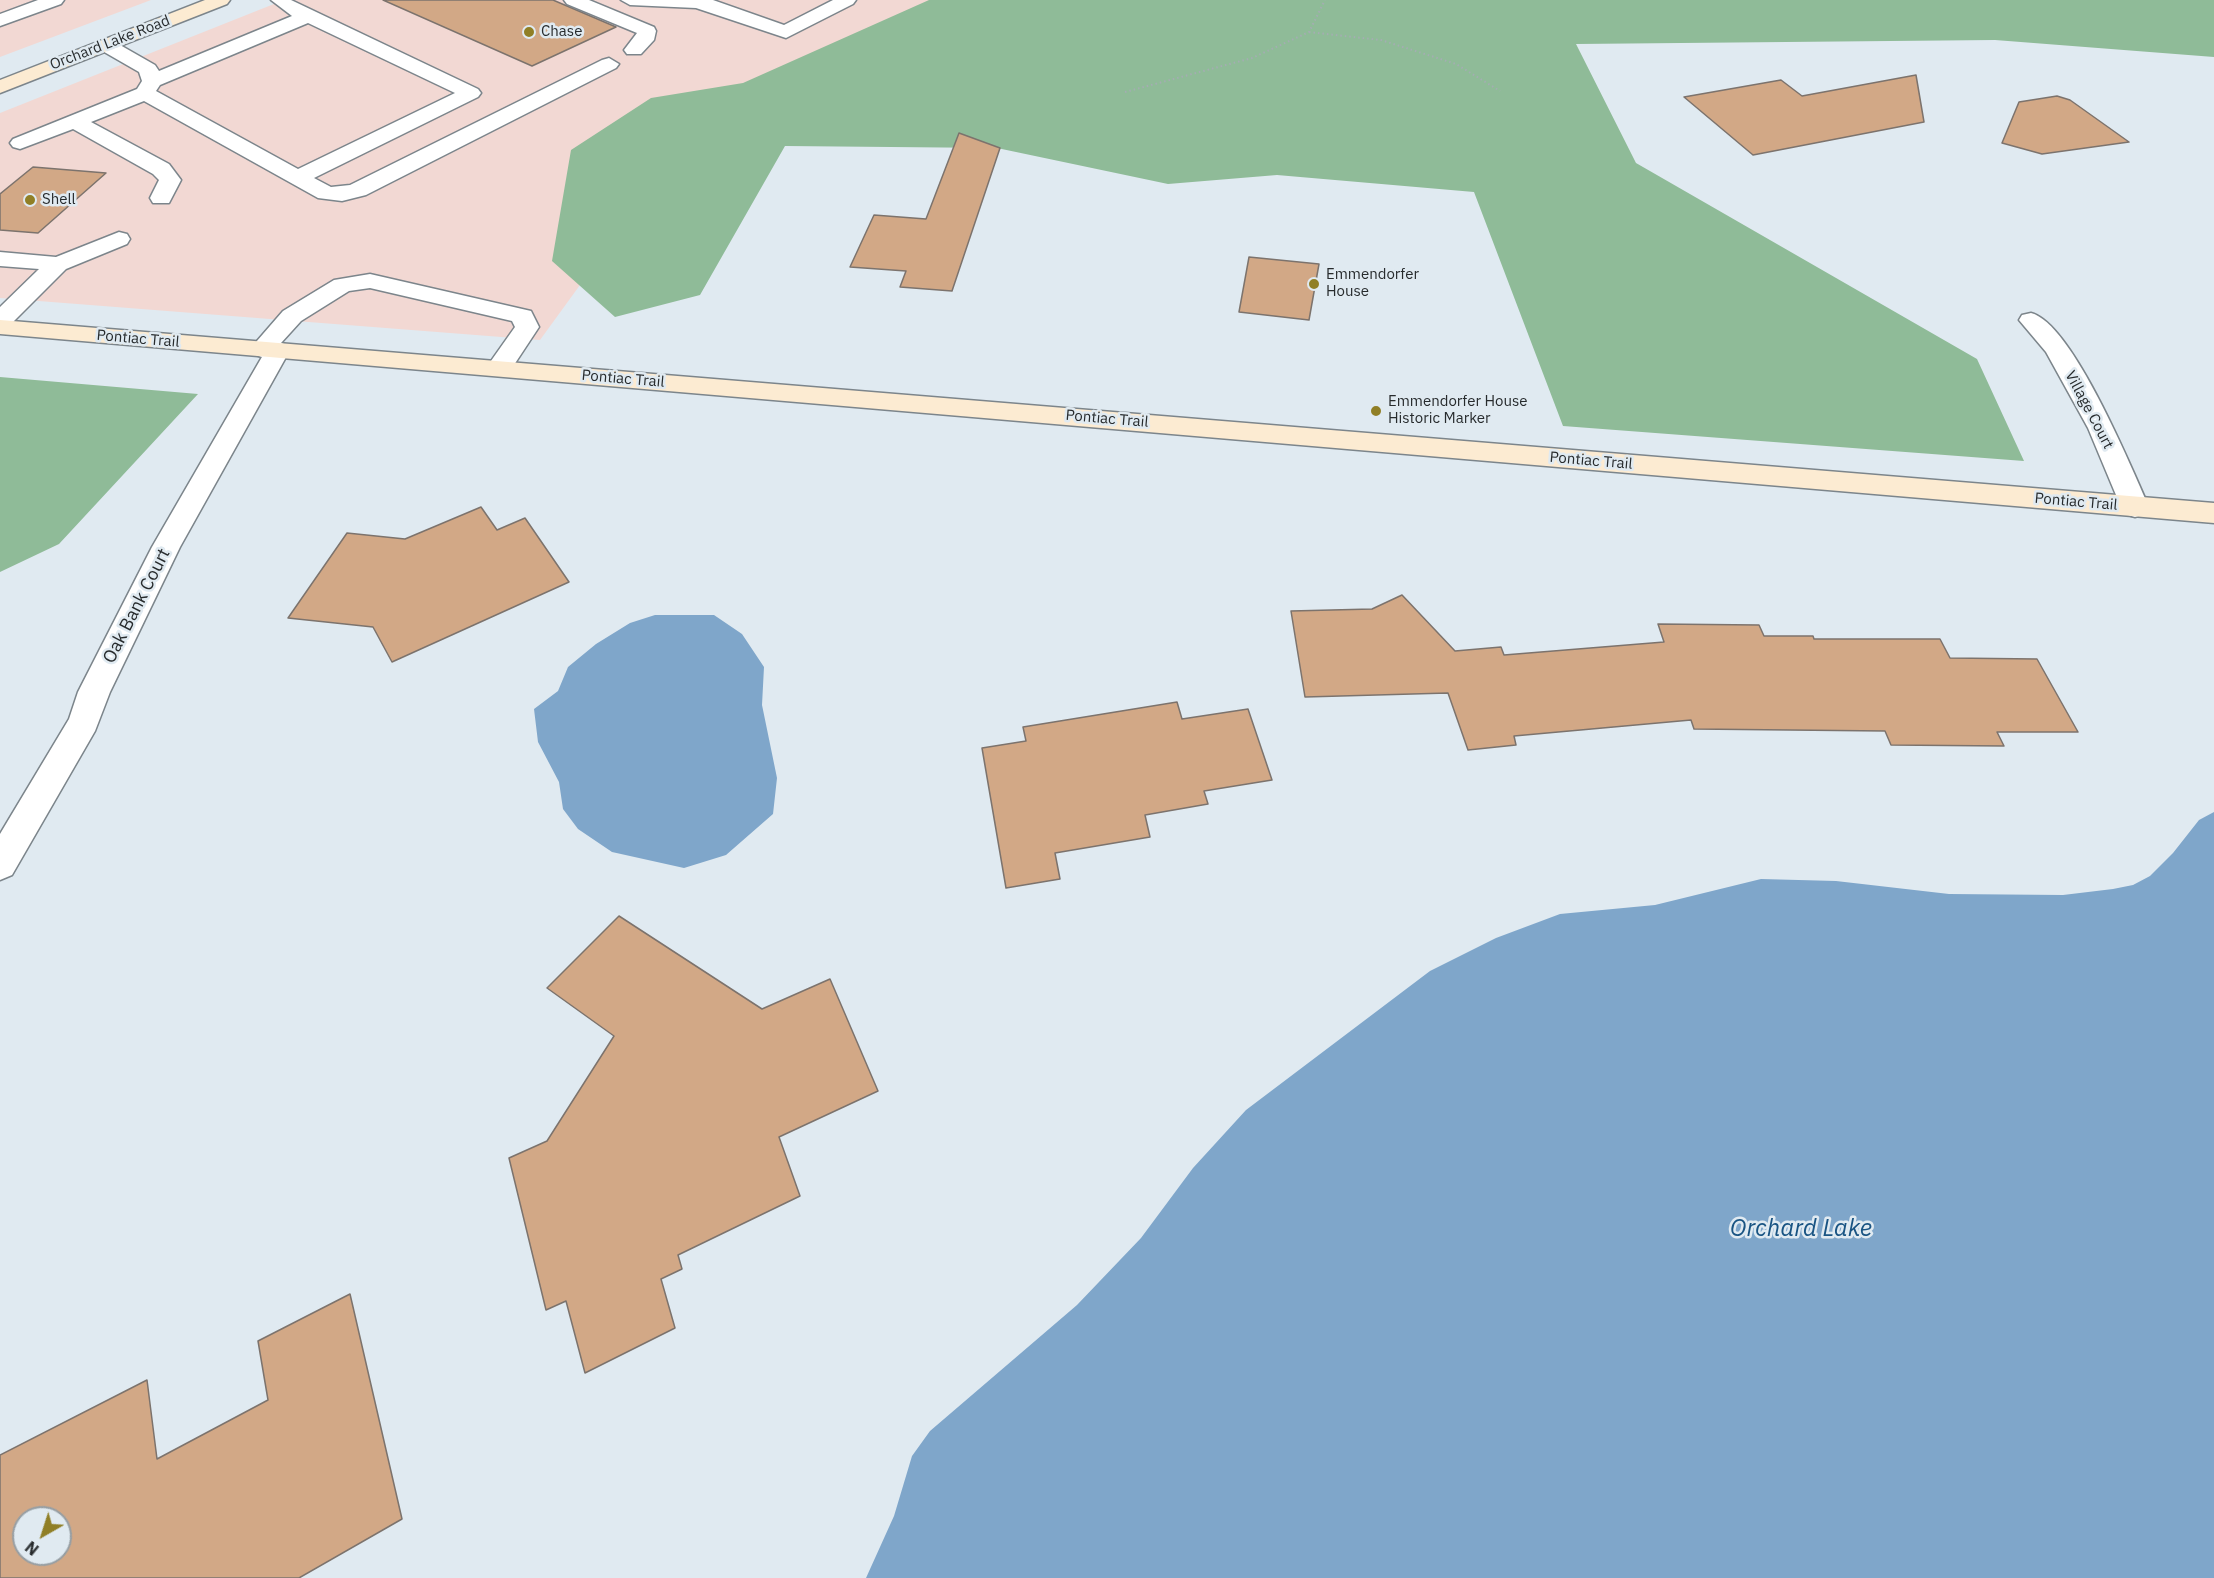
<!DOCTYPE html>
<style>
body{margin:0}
#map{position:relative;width:2214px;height:1578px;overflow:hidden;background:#e0eaf1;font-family:"IBM Plex Sans",sans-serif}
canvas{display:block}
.north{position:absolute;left:12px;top:1506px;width:60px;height:60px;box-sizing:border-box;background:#e0eaf1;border:2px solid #969ea3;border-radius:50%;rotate:219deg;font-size:16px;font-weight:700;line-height:24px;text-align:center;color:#272b2d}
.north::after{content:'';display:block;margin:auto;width:21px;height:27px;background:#907f26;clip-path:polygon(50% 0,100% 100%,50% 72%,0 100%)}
</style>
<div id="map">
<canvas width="2214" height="1578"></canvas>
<div class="north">N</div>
</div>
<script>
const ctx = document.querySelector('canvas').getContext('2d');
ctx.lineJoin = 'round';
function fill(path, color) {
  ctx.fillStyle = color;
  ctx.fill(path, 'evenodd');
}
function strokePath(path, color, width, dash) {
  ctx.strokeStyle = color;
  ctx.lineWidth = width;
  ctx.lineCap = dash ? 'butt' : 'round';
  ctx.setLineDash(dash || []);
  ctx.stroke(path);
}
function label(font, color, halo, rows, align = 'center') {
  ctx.font = font + ' "IBM Plex Sans",sans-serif';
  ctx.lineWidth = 5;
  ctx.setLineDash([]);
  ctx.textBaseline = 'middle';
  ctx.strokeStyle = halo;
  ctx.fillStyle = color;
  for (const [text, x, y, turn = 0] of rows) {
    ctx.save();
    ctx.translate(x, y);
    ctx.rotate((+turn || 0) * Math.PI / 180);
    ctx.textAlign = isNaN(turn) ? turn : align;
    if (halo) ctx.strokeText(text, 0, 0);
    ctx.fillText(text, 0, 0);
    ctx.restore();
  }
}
fill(new Path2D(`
 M0,0H151L0,57Z
 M284,0H949L684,142L540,340L0,298V113Z`), '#f2d8d3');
fill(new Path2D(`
 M929,0H2214V57L1995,40L1576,44L1636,163L1977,359L2024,461L1563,426L1474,192L1277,175L1168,184L997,148L785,146L700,295L615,317L552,261L571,150L651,98L743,83Z
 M0,377L198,394L59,544L0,572Z`), '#8fbb98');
fill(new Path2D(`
 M655,615H714L742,634L764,667L762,705L777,778L773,814L726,855L684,868L612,852L578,829L563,809L559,782L538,742L534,709L558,691L568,667L596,644L630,623Z
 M2214,812V1578H866L894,1516L912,1456L930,1431L1077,1305L1141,1238L1193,1168L1246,1110L1430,971L1496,938L1560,914L1655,905L1761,879L1836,881L1949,894L2063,895L2113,889L2133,885L2150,876L2173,853L2199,820Z`), '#7fa6ca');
const building = new Path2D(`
 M383,0H553L616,27L532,66Z
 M1916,75L1924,122L1753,155L1684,97L1781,80L1802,96Z
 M2057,96L2070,100L2129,142L2042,154L2002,143L2019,102Z
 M959,133L1000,148L952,291L900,287L906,271L850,267L874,215L926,219Z
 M33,167L106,173L38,233L0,230V194Z
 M1249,257L1319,264L1309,320L1239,312Z
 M481,507L497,530L525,518L569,582L392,662L373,627L288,618L347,533L405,539Z
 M1402,595L1455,651L1501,647L1504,655L1664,642L1658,624L1759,625L1764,636H1813L1814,639H1940L1950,658L2037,659L2078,732H1997L2004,746L1891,745L1885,731L1694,729L1691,720L1514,736L1516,745L1468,750L1448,693L1305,697L1291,611L1372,609Z
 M1177,702L1182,719L1248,709L1272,780L1204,791L1208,804L1145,815L1150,837L1055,853L1060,879L1006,888L982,748L1026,741L1023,727Z
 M619,916L762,1009L830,979L878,1091L779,1137L800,1196L678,1255L682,1269L661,1279L675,1328L585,1373L566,1301L546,1310L509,1158L547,1141L614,1036L547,988Z
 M350,1294L402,1519L299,1578H0V1455L147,1380L157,1459L268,1400L258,1341ZM24,1518H60V1554H24Z`);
fill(building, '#d2a886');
strokePath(building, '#7c736d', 1.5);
const service = new Path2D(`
 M38,0H64L61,4L0,26V14Z
 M271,0H291L478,89L481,93L478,97L314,178L331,187L350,185L602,60L609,58L619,64L616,68L366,195L342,201L318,198L144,101L91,122L169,164L181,180L169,203H153L150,198L159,180L153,174L73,129L20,149L13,147L10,143L13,139L137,89L142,81L139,72L99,49L96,45L99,41H113L155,65L159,71L292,16ZM308,23L455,93L298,169L156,91L160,85Z
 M564,0H589L654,27L656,31L654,40L641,54H627L624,50L637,33L567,4Z
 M621,0H713L784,25L833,0H856L853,4L786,38L696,8L630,5Z
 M119,232L127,234L130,239L127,244L66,269L9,326L0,328V307L39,269L0,266V252L56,257Z
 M370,274L531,311L539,327L508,374L499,376L490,374L486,368L515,327L512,321L370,288L349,291L301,321L271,354L262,357L253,354L250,349L283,311L334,280Z`);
const minor = new Path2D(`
 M2031,313C2072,323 2131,467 2149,507L2145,514L2135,517L2125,514L2121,507L2088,428L2046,352L2019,320L2022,315Z
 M278,342L287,345L290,350L180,547L110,692L95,731L12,875L0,880V834L69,719L78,692L152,547L266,350L269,345Z`);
const secondary = new Path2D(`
 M205,0H230L227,4L0,93V80Z
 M0,320L2214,503V523L0,334Z`);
strokePath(service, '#7c858b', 3);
strokePath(minor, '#7c858b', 3);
strokePath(secondary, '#7c858b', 3);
strokePath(new Path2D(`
 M1309,32L1381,40L1456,64L1500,91
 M1125,92L1252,58L1309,32L1325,0`), '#a4adb2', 2, [1.5, 3]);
fill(service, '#fff');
fill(minor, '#fff');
fill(secondary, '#fcebd2');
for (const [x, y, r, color] of [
 [529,32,6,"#907f26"],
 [30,200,6,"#907f26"],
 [1314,284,6,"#907f26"],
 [1376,411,6,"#907f26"]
]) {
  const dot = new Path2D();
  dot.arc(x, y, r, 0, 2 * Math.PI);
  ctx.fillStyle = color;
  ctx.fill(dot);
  strokePath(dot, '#e0eaf1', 2);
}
label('15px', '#272b2d', '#e0eaf1', [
 ["Chase",541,32],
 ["Shell",42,200],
 ["Emmendorfer",1326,275],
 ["House",1326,292],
 ["Emmendorfer House",1388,402],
 ["Historic Marker",1388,419]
], 'left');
label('15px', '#272b2d', '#e0eaf1', [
 ["Orchard Lake Road",110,43,-21],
 ["Pontiac Trail",138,339,5],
 ["Pontiac Trail",623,379,5],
 ["Village Court",2089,410,62],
 ["Pontiac Trail",1107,419,5],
 ["Pontiac Trail",1591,461,5],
 ["Pontiac Trail",2076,502,5]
]);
label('18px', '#272b2d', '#e0eaf1', [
 ["Oak Bank Court",137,606,-63]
]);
label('italic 24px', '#195483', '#e0eaf1', [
 ["Orchard Lake",1801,1229]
]);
</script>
